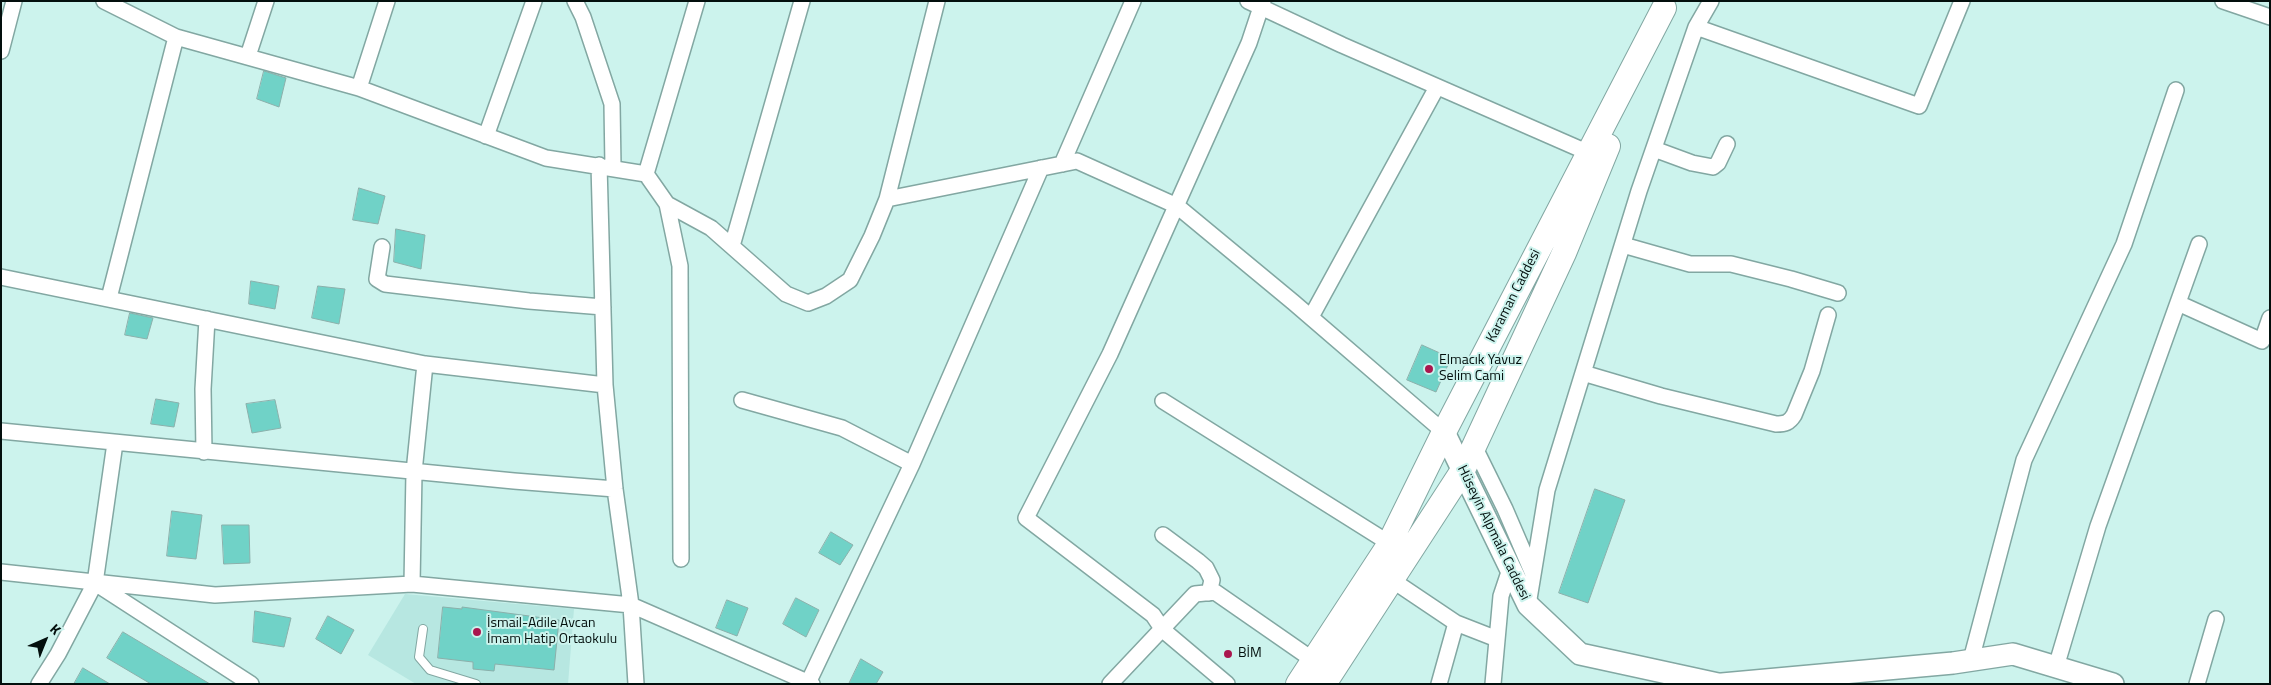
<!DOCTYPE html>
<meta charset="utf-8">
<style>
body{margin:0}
#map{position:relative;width:2271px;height:685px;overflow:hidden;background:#ccf3ed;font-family:"Titillium Web",sans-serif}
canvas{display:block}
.frame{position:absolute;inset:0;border:2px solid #030f0d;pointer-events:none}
.north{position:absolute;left:20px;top:615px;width:50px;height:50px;-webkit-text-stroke:4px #ccf3ed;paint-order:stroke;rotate:44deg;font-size:14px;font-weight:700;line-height:20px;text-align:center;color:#030f0d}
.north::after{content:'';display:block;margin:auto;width:18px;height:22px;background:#030f0d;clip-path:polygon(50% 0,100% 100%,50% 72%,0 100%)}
</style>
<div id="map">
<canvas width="2271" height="685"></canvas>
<div class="frame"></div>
<div class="north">K</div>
</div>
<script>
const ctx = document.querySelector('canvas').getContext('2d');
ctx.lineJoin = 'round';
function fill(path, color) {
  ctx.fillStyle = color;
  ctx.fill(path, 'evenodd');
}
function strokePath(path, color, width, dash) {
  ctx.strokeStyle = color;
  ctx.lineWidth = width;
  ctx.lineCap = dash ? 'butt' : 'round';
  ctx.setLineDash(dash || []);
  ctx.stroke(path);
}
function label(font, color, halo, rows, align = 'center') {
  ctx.font = font + ' "Titillium Web",sans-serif';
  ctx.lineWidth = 4;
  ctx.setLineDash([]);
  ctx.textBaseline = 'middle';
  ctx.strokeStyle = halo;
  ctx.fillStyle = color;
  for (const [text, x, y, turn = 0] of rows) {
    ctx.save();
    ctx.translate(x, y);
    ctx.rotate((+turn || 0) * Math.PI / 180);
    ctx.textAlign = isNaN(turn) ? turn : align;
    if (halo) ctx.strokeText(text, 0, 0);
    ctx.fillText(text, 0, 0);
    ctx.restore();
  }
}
fill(new Path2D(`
 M405,594L574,609L568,684H416L368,655Z`), '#b7e7e1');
const building = new Path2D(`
 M264,71L286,78L279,107L257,99Z
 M359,188L385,196L378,224L353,220Z
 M396,229L425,235L421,269L394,262Z
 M251,281L279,286L275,309L249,304Z
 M318,286L345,289L339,324L312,318Z
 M130,313L153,318L147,339L125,335Z
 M1422,345L1451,358L1436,392L1407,380Z
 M156,399L179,403L174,427L151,424Z
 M275,400L281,428L252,433L246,404Z
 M1595,489L1625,500L1588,603L1559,593Z
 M172,511L202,515L196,559L167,556Z
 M222,525H249L250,563L224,564Z
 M831,532L853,545L840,565L819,553Z
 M796,598L819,610L806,637L783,624Z
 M727,600L748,608L737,636L716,628Z
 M443,607L462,609V607L559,620L554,670L495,664L494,671L473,669V662L438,658Z
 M255,611L291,618L284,647L253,642Z
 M328,616L354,630L341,654L316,639Z
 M123,632L210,684H151L107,658Z
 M861,659L883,672L876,684H849Z
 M83,668L110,684H74Z`);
fill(building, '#70d2c7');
strokePath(building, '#8bb0ab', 1);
const lane = new Path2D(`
 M423,629L419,657L430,670L476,684`);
const street = new Path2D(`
 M104,1L176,37L359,88L546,158L646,174L667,204L711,228L786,294L808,303L826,296L850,280L872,236L887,199L1077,161L1177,206L1293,302L1444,432
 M575,1L583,17L612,104L613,167
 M1248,1L1342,45L1589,153
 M2223,1L2270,17
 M1696,27L1919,106L1962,1
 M1,51L14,1
 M248,56L266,1
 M359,88L387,1
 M486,136L534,1
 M1654,149L1692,163L1713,167L1718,163L1727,144
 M1062,164L1133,1
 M599,165L605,385L615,489L631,605L636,684
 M646,174L697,1
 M887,199L937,1
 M667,204L680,266L681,559
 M1623,245L1690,264H1731L1791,279L1838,293
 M732,246L802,1
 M382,247L377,279L385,284L529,301L603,307
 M1,277L425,364L605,385
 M109,298L176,37
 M2178,303L2262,341L2270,318
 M1311,317L1437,87
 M1583,373L1661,396L1776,424C1785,424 1789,423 1794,415L1812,371L1828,315
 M742,400L842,428L912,464
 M1163,401L1389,543
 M1,431L514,481L615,489
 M115,443L95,583L251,684
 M1474,446L1505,509L1533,574
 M204,452L203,389L207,319
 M1163,535L1198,561L1206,568L1212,580L1209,593
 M1,572L215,595L412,584L631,605L812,684
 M1392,580L1456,623L1497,639
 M412,584L414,472L425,364
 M1528,605L1547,490L1639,191L1696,27L1711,1
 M1971,660L2024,460L2124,244L2176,90
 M2056,667L2098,526L2199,244
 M808,683L912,464L1041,168
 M39,684L58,654L95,583
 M1110,684L1195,594L1215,592L1313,660
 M1227,684L1163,630L1153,615L1026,518L1110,354L1249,43L1263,1
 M1439,684L1456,623
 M1493,684L1501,596L1510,569
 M2197,684L2216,619`);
const secondary = new Path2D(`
 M1444,432L1528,605L1580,654L1718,684
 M1722,684L1953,663L2013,654L2113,684`);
const primary = new Path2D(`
 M1298,684L1387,548L1444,432L1664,8
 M1324,684L1463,470L1564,253L1608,146`);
strokePath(lane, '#82a7a2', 10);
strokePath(street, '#82a7a2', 18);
strokePath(secondary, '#82a7a2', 24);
strokePath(primary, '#82a7a2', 26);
strokePath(lane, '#fff', 8);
strokePath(street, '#fff', 15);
strokePath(secondary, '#fff', 21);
strokePath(primary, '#fff', 24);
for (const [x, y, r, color] of [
 [1429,369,5,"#a9164e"],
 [477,632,5,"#a9164e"],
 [1228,654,5,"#a9164e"]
]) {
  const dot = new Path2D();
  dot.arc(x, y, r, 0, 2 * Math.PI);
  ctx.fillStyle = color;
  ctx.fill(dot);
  strokePath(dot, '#ccf3ed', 2);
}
label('14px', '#030f0d', '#ccf3ed', [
 ["Karaman Caddesi",1514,296,-63],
 ["Hüseyin Alpmala Caddesi",1493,533,64]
]);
label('14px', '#030f0d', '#ccf3ed', [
 ["Elmacık Yavuz",1439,361],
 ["Selim Cami",1439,377],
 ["İsmail-Adile Avcan",487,624],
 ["İmam Hatip Ortaokulu",487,640],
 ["BİM",1238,654]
], 'left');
</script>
